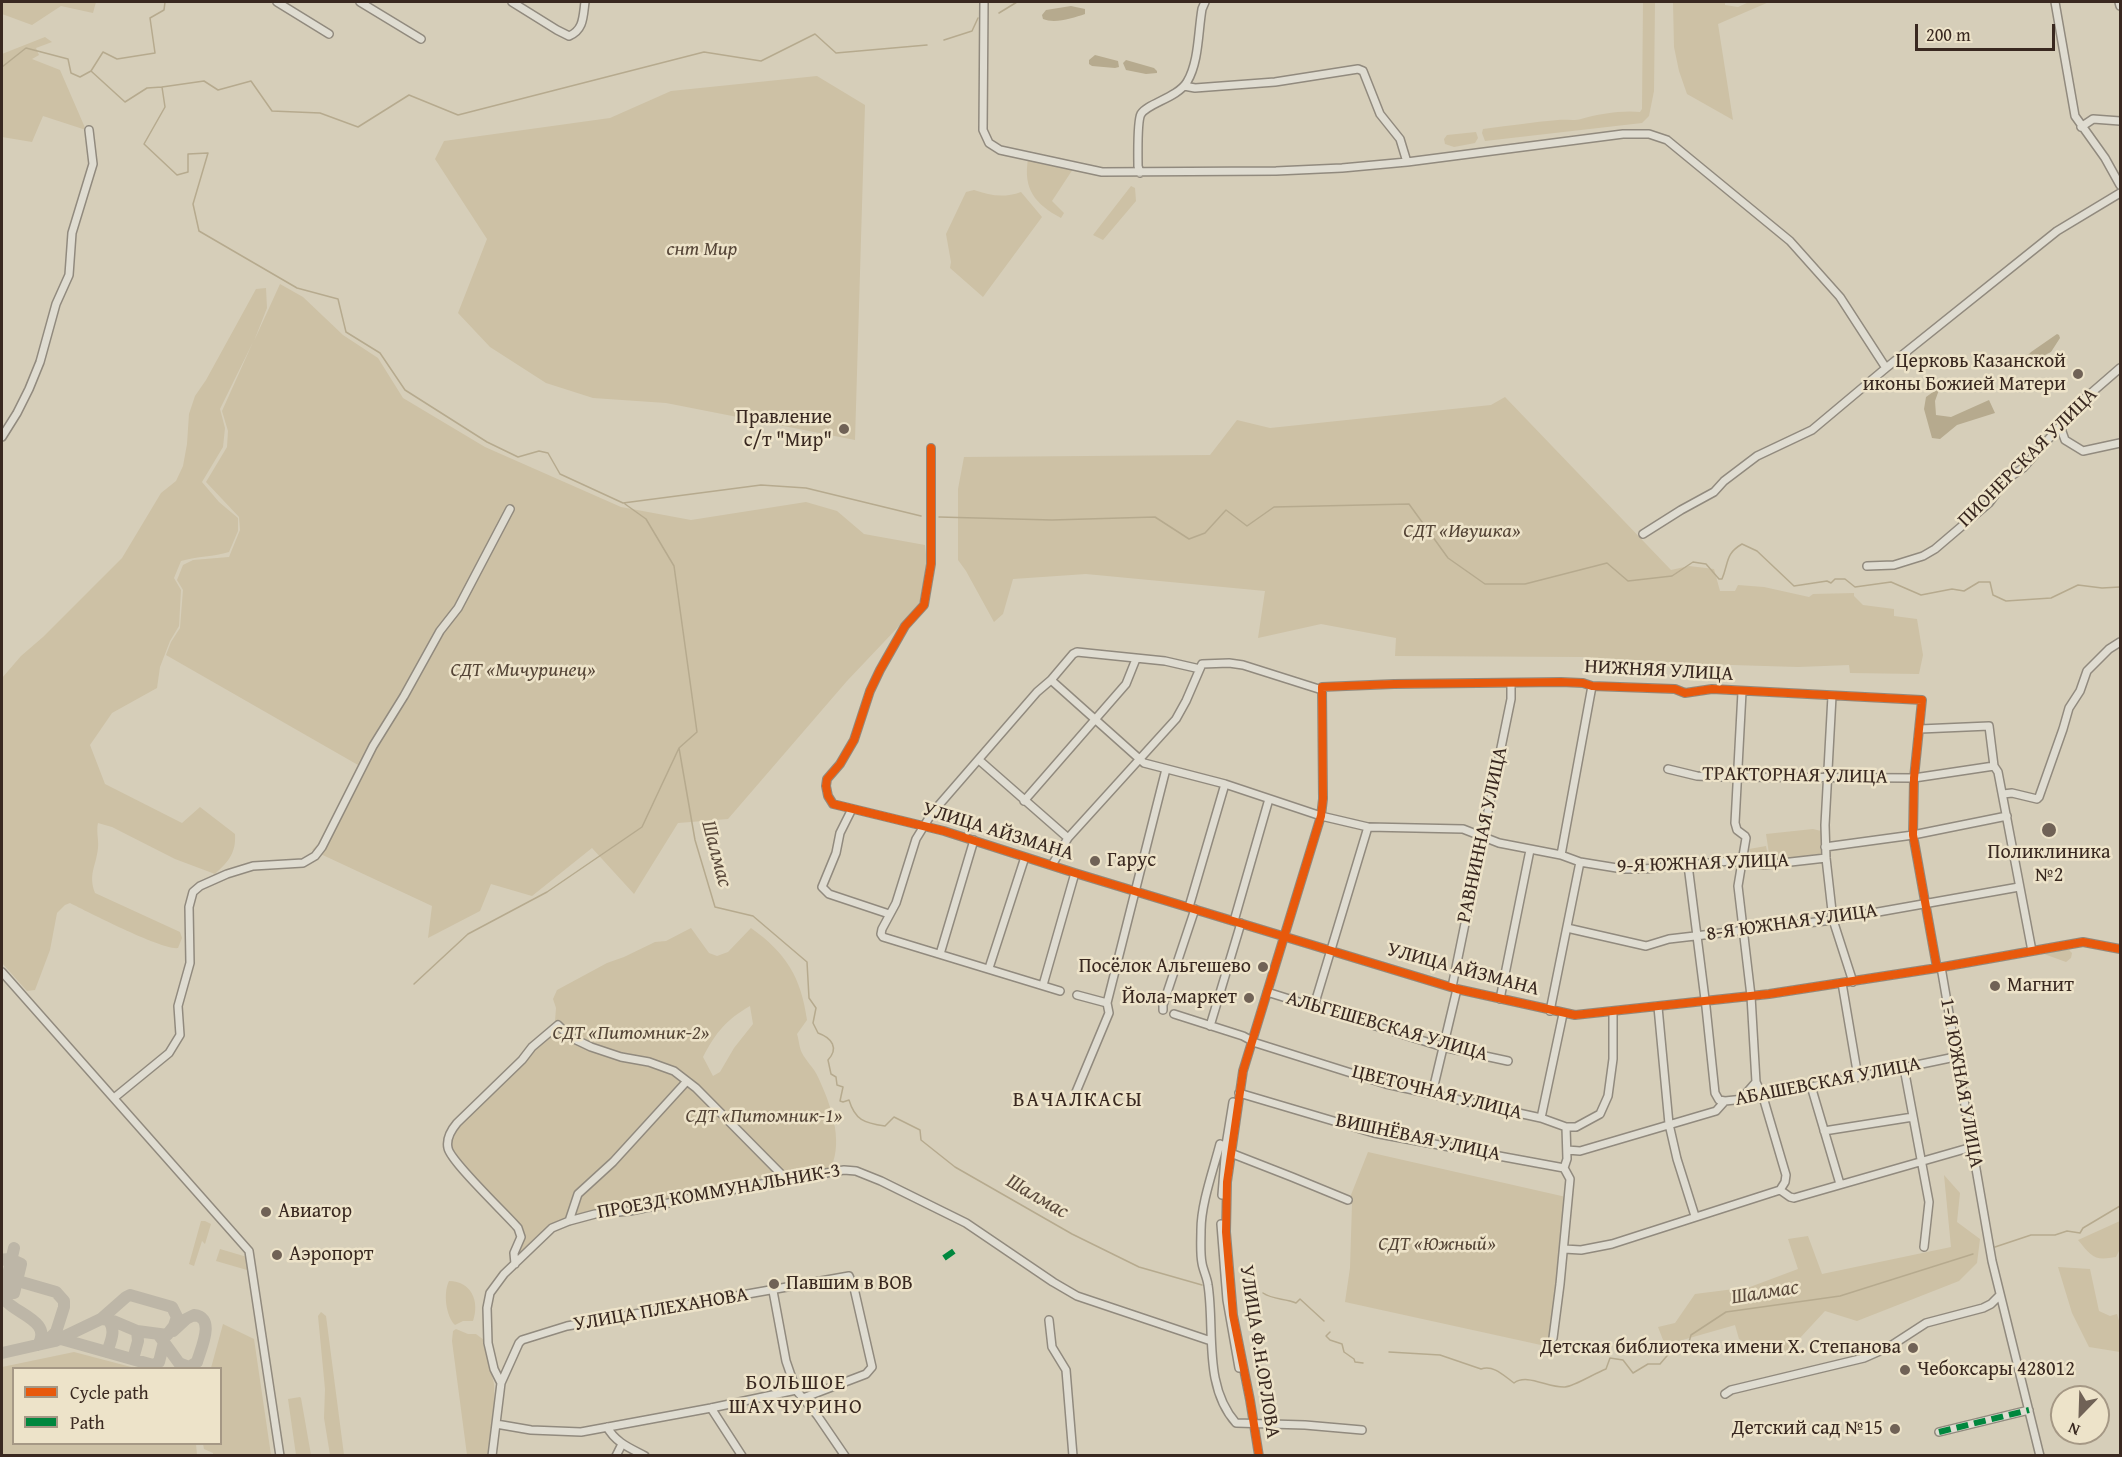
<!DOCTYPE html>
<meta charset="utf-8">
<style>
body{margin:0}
#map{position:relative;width:2122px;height:1457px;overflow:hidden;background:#d6ceb9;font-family:"Gentium Book Plus",serif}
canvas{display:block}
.frame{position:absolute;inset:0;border:3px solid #392820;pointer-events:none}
.legend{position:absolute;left:12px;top:1367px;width:210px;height:78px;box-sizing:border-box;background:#ede3c9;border:2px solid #a59885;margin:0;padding:8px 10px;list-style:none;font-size:18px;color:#392820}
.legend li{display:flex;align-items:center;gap:12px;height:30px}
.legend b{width:30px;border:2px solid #a59885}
.north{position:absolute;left:2050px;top:1385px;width:60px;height:60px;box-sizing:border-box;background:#ede3c9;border:2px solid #a59885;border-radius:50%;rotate:203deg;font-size:16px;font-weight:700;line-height:24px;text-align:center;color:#392820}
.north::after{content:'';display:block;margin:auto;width:21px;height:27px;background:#706256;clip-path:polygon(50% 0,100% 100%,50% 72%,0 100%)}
.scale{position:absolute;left:1915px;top:24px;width:140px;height:27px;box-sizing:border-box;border:3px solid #392820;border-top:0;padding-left:8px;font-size:18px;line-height:21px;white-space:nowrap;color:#392820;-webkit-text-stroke:4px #ede3c9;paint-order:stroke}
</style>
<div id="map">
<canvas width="2122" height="1457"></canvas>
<div class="frame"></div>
<ul class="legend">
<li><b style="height:8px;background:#e8590c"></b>Cycle path</li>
<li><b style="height:8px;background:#00873e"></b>Path</li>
</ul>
<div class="north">N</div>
<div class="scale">200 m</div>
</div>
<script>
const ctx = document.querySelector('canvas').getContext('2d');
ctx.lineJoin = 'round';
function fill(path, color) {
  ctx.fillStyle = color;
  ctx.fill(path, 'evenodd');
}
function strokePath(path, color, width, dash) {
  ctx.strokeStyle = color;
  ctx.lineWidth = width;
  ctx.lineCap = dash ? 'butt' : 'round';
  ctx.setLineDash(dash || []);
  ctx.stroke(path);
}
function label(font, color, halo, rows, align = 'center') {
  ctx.font = font + ' "Gentium Book Plus",serif';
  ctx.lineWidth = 5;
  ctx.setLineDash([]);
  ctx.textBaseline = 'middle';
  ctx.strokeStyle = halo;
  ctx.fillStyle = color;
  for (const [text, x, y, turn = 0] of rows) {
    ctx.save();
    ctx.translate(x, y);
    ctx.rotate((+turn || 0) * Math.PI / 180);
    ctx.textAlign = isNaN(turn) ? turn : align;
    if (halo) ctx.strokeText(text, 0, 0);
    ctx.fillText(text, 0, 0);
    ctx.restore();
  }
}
fill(new Path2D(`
 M2,2H96L93,13L61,6L32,25L2,14Z
 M1643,2H1655L1654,91L1649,116L1642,123L1485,141L1482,133L1483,129C1508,126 1533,122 1558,120C1565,119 1574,121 1581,119C1598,114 1623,110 1640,112L1642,109Z
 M1673,2H1725V5L1738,7L1749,2H1769L1718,24L1733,120L1687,94L1679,71L1674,47Z
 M45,37L52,42L36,48L39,55L32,59L60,70L86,130L43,116L32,142L2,137V54Z
 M817,76L865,105L855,440L666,403L593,398L546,383L490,347L458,313L487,239L435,159L444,141L610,118L671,91Z
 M1476,132L1478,138L1475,143L1454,147L1445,144L1444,139L1447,135Z
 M1028,159L1041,164L1073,169L1052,201L1064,213L1061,218C1035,204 1023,189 1028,159Z
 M1131,186L1135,188L1136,201L1103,240L1093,235Z
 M974,190C991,196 1004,198 1021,192L1042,217L983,297L950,268L951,262L946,234L966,192Z
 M280,284L303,297L343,335L378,358L403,398L485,447L621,507L691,520L806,502L837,511L864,534L925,545L927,564L919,605L847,681L728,819L678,823L634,894L592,848L532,896L491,884L480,911L428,938L432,906L312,850L320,842L358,765L166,655L171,642L180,628L183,590L177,580L183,565L193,560L229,557L240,530L239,517L206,482L227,447L228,431L222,411L253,342L220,409L225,428L223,447L202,482L219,502L238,518V531L229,552C214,557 197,556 181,561L174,578L181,590L179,626L170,641L160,667L157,688L112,713L90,745L105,784L182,823L200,807L235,834C236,853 229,861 215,874L175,859L112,827L98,823C96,832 99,840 98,848C96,867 88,874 95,893L180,932L182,938L178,948C164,951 88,912 70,903L65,905L57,913L50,950L35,990L27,991L2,963V678L21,656L43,637L122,558L161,493L176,481L183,466L187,444L189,414L195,396L206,380L256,289L266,288L267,308L254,341Z
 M1505,397L1671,570L1689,566L1714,569L1720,591H1735L1738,585L1764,587L1809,597L1813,594L1854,593V596L1863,605L1894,609V616L1917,619L1923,655L1919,674L1850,673L1849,665L1798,667L1699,664L1581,657L1395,656L1396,638L1321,624L1258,638L1265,591L1086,574L1013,579L1003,614L994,622L966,571L958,560V489L964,457L1210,455L1237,420L1270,428L1491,405Z
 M1813,829L1821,831L1822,854L1770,860L1766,834Z
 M1766,846L1768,856L1752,859L1749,849Z
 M691,928L709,953L717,956L728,952L751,928C786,953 801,977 807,1020L797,1034C799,1040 799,1047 802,1053C806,1061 814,1068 818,1077C830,1103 844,1139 831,1168L629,1210L594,1213L569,1220L578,1195L614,1162L686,1084L684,1082L612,1162L577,1194L566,1221L552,1228L516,1261L514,1253L522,1237L519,1227L451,1154L448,1144L452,1131L458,1123L522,1060L533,1047L559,1025L555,1021L556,1008L553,999L557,990L607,963L624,957L655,942L666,941ZM750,1006L753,1024L734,1048L720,1072L713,1076L703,1057C716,1032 726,1020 750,1006Z
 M2069,950L2072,953L2071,958L2066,962L2044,954V952Z
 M1368,1152L1566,1197L1550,1347L1345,1302L1350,1268L1352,1204L1349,1200Z
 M1944,1175L1960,1193L1957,1222L1980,1239L1977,1263L1959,1281L1857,1321L1825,1311L1787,1352L1768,1356L1739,1339L1735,1325L1665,1345L1658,1327L1675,1323L1695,1294L1750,1287L1798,1269L1788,1239L1808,1236L1822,1274L1951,1247Z
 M201,1221H205L211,1224L205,1244L202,1241L194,1266L189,1264Z
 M2120,1221V1249L2116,1257C2094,1261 2092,1257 2078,1240Z
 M220,1249L247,1257V1270L216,1261Z
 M2058,1267L2090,1269L2099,1311L2110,1316L2117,1314L2120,1324V1352L2089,1347L2072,1313Z
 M449,1281C471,1281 480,1301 473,1321H463L455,1325C446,1316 443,1293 449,1281Z
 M321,1312L326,1316L344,1455H330L324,1418L325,1389L318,1316Z
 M223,1324L254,1339L271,1455H213V1453L204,1449L203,1444H220V1368H211Z
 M456,1329L468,1334H476L484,1340L494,1384L495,1411L489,1455H467L452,1341L453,1331Z
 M74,1352L135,1368H14V1444H196L197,1455H2V1367Z
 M300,1397L301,1398L311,1455H296L288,1399Z`), '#cdc1a5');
fill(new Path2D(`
 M1071,6L1085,9V14C1073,18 1055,24 1043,19L1042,15L1046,10Z
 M1095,55L1118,61L1119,67L1115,68L1092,66L1089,64V60Z
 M1126,60L1154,68L1157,71V73L1146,74L1126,70L1123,63Z
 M2057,334L2059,335L2060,338L2051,352L2045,355L2042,364L2039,366L2029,360L2028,355L2031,352Z
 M1940,387L1935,401L1936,415L1951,417L1989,400L1995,413L1957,425L1940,439L1932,438L1924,409L1926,397Z`), '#b6aa8e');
strokePath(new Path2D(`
 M999,13L1017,2
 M944,40L972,31L978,18
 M2,67L26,48L68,59L71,73L80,77L91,71L125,102L147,88L162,87L165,107L144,144L177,175L188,172V154L208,153L193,204L199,231L297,288L338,299L346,332L380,353L405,390L487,442L518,457L539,451L548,453L560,474L623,503L761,485L806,488L921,516
 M91,71L103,52L117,59L155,53L150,18L164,10L165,2
 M162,87L204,81L218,90L251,81L272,111L320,113L358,127L409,95L458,115L704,52L761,61L815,34L836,53L927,45
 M625,504L646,519L674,566L697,732L679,748L695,840L715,907L753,916L807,962L809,998L816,1008L813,1023L818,1033C832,1038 839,1048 828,1060L831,1074L836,1077L837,1085L843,1087L840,1101L843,1102L849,1100C855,1120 864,1123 885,1126L894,1117L920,1130L921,1140L955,1167L1072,1234L1139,1267L1202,1285
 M939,517L1052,520L1155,517L1189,539L1205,533L1226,510L1247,526L1274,507L1409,504L1448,558L1485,584H1525L1607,563L1628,581L1672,576L1693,562L1706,564L1719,579H1722C1729,562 1725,554 1742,544L1757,551L1794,586L1827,581L1831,583L1835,579H1845L1855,587L1891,582L1921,595L1952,589L1964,591L1979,582H1990L1993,595L2006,601L2051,598L2078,585L2102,588L2120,587
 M414,984L468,934L547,892L642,827L679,748
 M1995,1247L2031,1235H2055L2067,1231L2080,1233L2083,1228L2120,1206
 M1263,1293C1273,1300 1285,1298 1296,1303L1300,1299L1324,1321
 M1330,1332L1326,1336L1330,1340L1342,1344L1344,1352L1354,1359L1355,1362L1363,1363
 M1389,1352L1440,1355L1481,1369C1494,1365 1503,1375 1514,1383C1527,1373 1548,1388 1565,1387C1575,1386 1595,1373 1606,1369L1610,1358L1623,1360L1633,1373L1648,1364H1660L1672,1350L1687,1349L1691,1335L1726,1312L1840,1296L1973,1254`), '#b6aa8e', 1.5);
strokePath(new Path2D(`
 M2,1260C7,1258 16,1261 21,1264L14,1293L8,1292L5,1288L14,1248
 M107,1319C117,1328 111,1341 107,1352
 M158,1334L179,1363L189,1367L197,1362C201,1348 216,1317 194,1315L186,1319L173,1331
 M61,1339L153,1365L159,1362L164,1342
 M38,1345C53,1321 15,1314 4,1299L5,1288L12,1281H18L56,1292L64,1301V1307L56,1332L45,1343
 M2,1353L55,1341L101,1319L111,1320L137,1331L167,1335L174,1326L177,1317L172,1307L130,1295L126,1297L101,1319
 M133,1359L138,1341L137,1331`), '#bdb6a7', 12);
const minor = new Path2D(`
 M277,2L329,34
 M360,2L421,39
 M512,2L557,30L569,36C584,30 583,16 585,2
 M984,2L983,130L989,143L1000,150L1102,172L1276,171L1342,168L1407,162L1623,134H1649L1667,140L1790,241L1840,297L1886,368
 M2055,2L2075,116L2105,158L2120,185
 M2119,2L2120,6
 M1184,86L1195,88L1275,82L1358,69L1363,71L1380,114L1400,139L1407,162
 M2081,127L2093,119L2120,121
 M1140,173L1138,166C1138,156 1137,121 1141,114C1148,103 1177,98 1187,82C1199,62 1198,32 1202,9L1205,2
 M2060,426L2065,440L2083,451L2120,443
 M2,437L17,413L29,389L40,362L56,304L69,275L72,233L93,164L89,130
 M931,448V564L924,605L905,626L880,670L870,691L854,740L840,764L827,779L826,786L828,796L833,804L944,831L1075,873L1457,989L1575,1015L1769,994L1937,968L2083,942L2120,949
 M1643,534L1681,510L1714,492L1724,481L1757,456L1812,430L1886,368L2057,231L2120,193
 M1867,566L1894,565L1923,556L1935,549L1989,503L2007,479L2023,468L2082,401L2120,368
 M1051,680L1144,763L1225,784L1321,816L1368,827L1463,829L1499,843L1561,855L1580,862L1623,869H1644L1730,861L1764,865L1826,858
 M1742,692L1735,823L1737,830L1745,836L1746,838L1738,886L1751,996L1756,1082L1763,1097L1786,1175L1785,1182L1780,1190
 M1832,696L1825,825L1826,858L1833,920L1853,982
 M1920,729L1989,726L1994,766L1998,772L2032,951
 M979,760L1068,838
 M1668,769L1697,776L1718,777L1914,778L1994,766
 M2003,794L2012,793L2037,799L2039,797L2063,729L2069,708L2080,691L2087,671L2109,649L2120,642
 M1024,801L1126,684L1136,659
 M852,809L840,833L836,853L822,887L829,894L889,914
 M1825,847L1913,835L2007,816
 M1561,855L1592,686
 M1052,865L1068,838L1176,719L1186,701L1202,664L1229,663L1243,665L1322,690
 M1688,865L1706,1007L1715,1093L1719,1100L1725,1101
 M1189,907L1225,784
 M1234,921L1269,799
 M1567,928L1646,946L1669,939L1833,920L2019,887
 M940,954L974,840
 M1941,967L1992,1261L2040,1456
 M989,968L1025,857
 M2,972L249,1251L280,1456
 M1842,983L1858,1077
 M1043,985L1075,873
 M1452,987L1511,699V683
 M1060,991L883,937L881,934L882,929L896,903L916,839L932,813L1037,692L1051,680L1073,654L1077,652L1165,661L1200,669
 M1267,992L1443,1047L1508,1061
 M1077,995L1107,1003
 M1500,999L1530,850
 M1314,1006L1368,827
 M1658,1007L1669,1124L1677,1159L1695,1216
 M1163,1010V1005L1195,909
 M1550,1011L1580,862
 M1174,1014L1243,1036L1256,1043L1386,1084L1541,1118L1566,1127H1576L1600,1114L1608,1096L1613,1059V1012
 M1210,1026L1241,923
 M1904,1068L1929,1202L1924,1247
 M1811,1086L1840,1184
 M1076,1092L1109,1013L1107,1003L1166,769
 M1239,1093L1374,1133L1564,1168
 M1432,1094L1457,989
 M114,1098L169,1053L180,1035L178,1006L190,963L189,907L193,892L200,886L227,874L253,866L303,863L315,856L322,847L373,746L404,696L440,631L458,608L510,509
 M1742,1098L1756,1082
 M1541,1118L1563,1014
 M1824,1131L1913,1117
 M1220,1144C1213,1171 1201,1204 1201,1230C1201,1240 1200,1253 1202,1263C1203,1270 1207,1277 1208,1285C1215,1330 1203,1386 1236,1423L1305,1425L1362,1430
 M1567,1150L1580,1151L1716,1111L1725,1101L1763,1097L1955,1057
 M1228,1152L1292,1177L1348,1200
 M1780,1190L1790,1197L1794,1198L1972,1147
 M1222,1195L1226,1145L1233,1102
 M569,1221L578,1194L613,1162L687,1081
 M1221,1224L1227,1300L1239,1368
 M1564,1249L1581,1250L1612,1244L1780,1190
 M515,1264L514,1253L521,1237L518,1228C506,1214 450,1161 448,1148C446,1139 452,1129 457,1123L522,1060L532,1047L558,1025L570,1037L591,1047L621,1057L649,1062L674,1071L696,1088L788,1181
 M773,1291L786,1361L796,1390L817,1415L845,1456
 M1049,1320L1052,1347L1066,1370L1073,1456
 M1553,1338L1560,1284L1570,1179L1564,1168L1567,1159L1566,1127
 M501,1383L519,1343L522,1340L567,1326L849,1276L854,1288L872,1367L866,1374L803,1398
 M1725,1394L1731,1390L1864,1358L1889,1347L1926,1323L1983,1308L1991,1304L2000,1295
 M711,1408L742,1456
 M496,1424L531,1430L581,1432L711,1408L796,1390
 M607,1427C616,1443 630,1448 645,1456
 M1939,1432L2029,1410
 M492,1456L501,1383L494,1369L488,1343L487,1308L490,1293L504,1274L552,1228L569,1221L595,1214L630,1211L755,1185L844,1170L856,1171L881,1181L966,1223L1053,1282L1077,1296L1211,1341
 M616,1456L622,1444
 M1259,1456L1250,1400L1233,1315L1226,1232L1227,1182L1243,1071L1321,816L1323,799L1322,687L1394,684L1561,682L1583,683L1592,686L1675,689L1685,693L1712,689L1922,700L1914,778L1913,835L1937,968`);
strokePath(minor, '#918a7e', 10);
strokePath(minor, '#dfdcd1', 7);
strokePath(new Path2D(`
 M944,1258L954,1251
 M1939,1432L2029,1410`), '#00873e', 6, [12, 6]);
strokePath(new Path2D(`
 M931,448V564L924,605L905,626L880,670L870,691L854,740L840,764L827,779L826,786L828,796L833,804L944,831L1075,873L1457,989L1575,1015L1769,994L1937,968L2083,942L2120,949
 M1259,1456L1250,1400L1233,1315L1226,1232L1227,1182L1243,1071L1321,816L1323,799L1322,687L1394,684L1561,682L1583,683L1592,686L1675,689L1685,693L1712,689L1922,700L1914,778L1913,835L1937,968`), '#e8590c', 8);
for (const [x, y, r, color] of [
 [2078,374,6,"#706256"],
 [844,429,6,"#706256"],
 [2049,830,8,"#706256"],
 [1095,861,6,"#706256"],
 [1263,967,6,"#706256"],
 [1995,986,6,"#706256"],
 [1249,998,6,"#706256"],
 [266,1212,6,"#706256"],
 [277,1255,6,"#706256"],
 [774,1284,6,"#706256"],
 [1913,1348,6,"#706256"],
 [1905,1370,6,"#706256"],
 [1895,1429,6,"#706256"]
]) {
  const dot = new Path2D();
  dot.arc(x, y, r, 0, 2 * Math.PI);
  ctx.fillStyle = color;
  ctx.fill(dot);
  strokePath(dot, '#ede3c9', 2);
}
label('italic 20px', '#554537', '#ede3c9', [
 ["снт Мир",702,250],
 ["СДТ «Ивушка»",1462,532],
 ["СДТ «Мичуринец»",523,671],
 ["СДТ «Питомник-2»",631,1034],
 ["СДТ «Питомник-1»",764,1117],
 ["СДТ «Южный»",1437,1245]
]);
label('20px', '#392820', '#ede3c9', [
 ["Церковь Казанской",2066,362],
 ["иконы Божией Матери",2066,385],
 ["Правление",832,418],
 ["с/т \"Мир\"",832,441],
 ["Поликлиника",2049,853,"center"],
 ["№2",2049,876,"center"],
 ["Гарус",1107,861,"left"],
 ["Посёлок Альгешево",1251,967],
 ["Магнит",2007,986,"left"],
 ["Йола-маркет",1237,998],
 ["Авиатор",278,1212,"left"],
 ["Аэропорт",289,1255,"left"],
 ["Павшим в ВОВ",786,1284,"left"],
 ["Детская библиотека имени Х. Степанова",1901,1348],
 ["Чебоксары 428012",1917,1370,"left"],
 ["Детский сад №15",1883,1429]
], 'right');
label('20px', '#392820', '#ede3c9', [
 ["ПИОНЕРСКАЯ УЛИЦА",2028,458,-45],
 ["НИЖНЯЯ УЛИЦА",1659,671,3],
 ["ТРАКТОРНАЯ УЛИЦА",1795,776,1],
 ["УЛИЦА АЙЗМАНА",998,832,17],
 ["РАВНИННАЯ УЛИЦА",1483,835,-78],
 ["9-Я ЮЖНАЯ УЛИЦА",1703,864,-2],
 ["8-Я ЮЖНАЯ УЛИЦА",1792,923,-8],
 ["УЛИЦА АЙЗМАНА",1463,970,15],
 ["АЛЬГЕШЕВСКАЯ УЛИЦА",1387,1027,16],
 ["АБАШЕВСКАЯ УЛИЦА",1828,1082,-11],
 ["1-Я ЮЖНАЯ УЛИЦА",1961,1083,80],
 ["ЦВЕТОЧНАЯ УЛИЦА",1437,1093,14],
 ["ВИШНЁВАЯ УЛИЦА",1418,1138,12],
 ["ПРОЕЗД КОММУНАЛЬНИК-3",719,1192,-10],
 ["УЛИЦА ПЛЕХАНОВА",661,1310,-10],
 ["УЛИЦА Ф.Н.ОРЛОВА",1259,1352,81]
]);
label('italic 21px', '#5b4a3c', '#ede3c9', [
 ["Шалмас",716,854,75],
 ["Шалмас",1037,1197,30],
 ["Шалмас",1765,1293,-9]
]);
ctx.letterSpacing = '1.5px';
label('21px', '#392820', '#ede3c9', [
 ["ВАЧАЛКАСЫ",1078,1101],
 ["БОЛЬШОЕ",796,1384],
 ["ШАХЧУРИНО",796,1408]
]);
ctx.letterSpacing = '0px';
</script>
